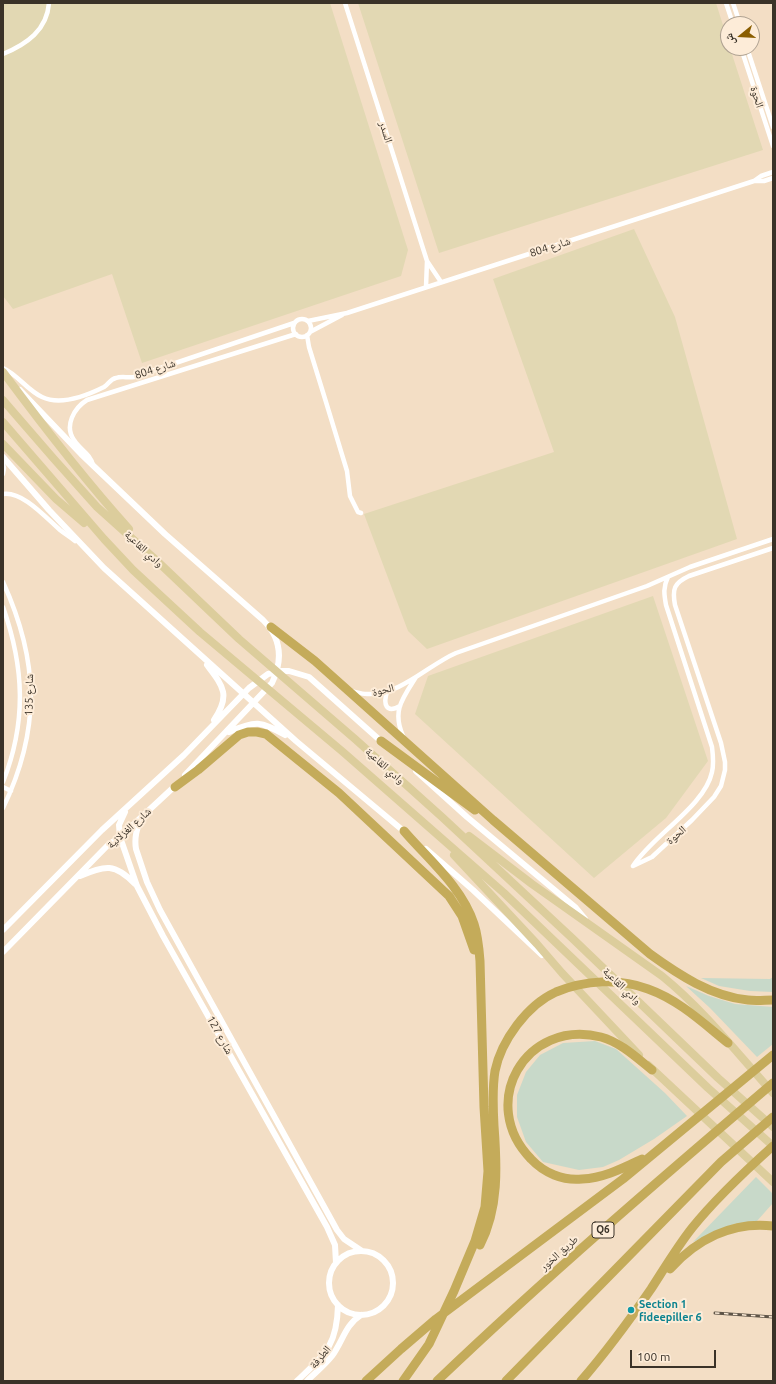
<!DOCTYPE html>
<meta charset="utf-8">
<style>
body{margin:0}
#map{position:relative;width:776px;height:1384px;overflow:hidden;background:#f3dec5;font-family:Ubuntu,"Noto Naskh Arabic",sans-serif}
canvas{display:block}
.frame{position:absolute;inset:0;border:4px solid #3a3228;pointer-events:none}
.north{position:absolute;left:720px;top:16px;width:40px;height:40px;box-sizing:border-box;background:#fdecd8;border:1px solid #afa292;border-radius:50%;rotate:252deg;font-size:11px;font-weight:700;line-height:16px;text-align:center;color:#3a3228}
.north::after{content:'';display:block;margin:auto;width:14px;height:18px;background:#8a5d00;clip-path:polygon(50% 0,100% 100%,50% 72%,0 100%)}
.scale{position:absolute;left:630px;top:1350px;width:86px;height:18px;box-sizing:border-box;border:2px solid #3a3228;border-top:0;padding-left:5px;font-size:12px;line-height:14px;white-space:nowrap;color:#3a3228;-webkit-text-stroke:3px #fdecd8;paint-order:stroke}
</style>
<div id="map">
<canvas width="776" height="1384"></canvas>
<div class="frame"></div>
<div class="north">ش</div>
<div class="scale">100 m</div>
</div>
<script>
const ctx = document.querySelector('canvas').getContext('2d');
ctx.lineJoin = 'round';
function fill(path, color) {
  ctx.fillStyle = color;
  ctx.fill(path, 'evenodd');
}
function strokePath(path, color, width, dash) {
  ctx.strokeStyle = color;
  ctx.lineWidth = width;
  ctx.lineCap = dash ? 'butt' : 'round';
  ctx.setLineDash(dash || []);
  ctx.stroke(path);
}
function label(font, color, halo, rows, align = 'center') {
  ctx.font = font + ' Ubuntu,"Noto Naskh Arabic",sans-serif';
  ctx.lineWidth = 4;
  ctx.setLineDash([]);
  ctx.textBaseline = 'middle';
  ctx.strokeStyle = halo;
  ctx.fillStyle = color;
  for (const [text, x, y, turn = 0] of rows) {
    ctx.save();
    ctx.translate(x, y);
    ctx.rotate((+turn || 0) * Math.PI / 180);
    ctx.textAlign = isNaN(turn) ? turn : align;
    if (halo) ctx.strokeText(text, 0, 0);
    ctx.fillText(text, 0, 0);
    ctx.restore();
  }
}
fill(new Path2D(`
 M773,977V992L750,991L719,986L701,978L770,979Z
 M686,986L709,996L735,1004L773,1007V1044L757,1057L710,1008Z
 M595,1041L616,1049L665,1093L687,1116L654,1139L619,1160L603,1167L579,1170L543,1162L526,1142L517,1117V1095L526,1072L540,1055L563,1043Z
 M756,1177L773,1194V1203L757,1221L734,1224L693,1242Z`), '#c8d9c9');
fill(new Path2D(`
 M3,3H330L408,250L401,276L142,363L112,274L13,309L3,296Z
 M358,3H716L728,41V48H730L763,150L439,253Z
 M634,229L675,317L737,539L427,649L408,631L364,514L554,452L493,279Z
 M653,596L708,761L666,818L594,878L415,714L428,676Z`), '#e2d8b3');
strokePath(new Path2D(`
 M345,3L427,261L441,282
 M726,3L733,24
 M733,3L740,24
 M741,48L773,146
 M747,48L773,127
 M3,54C27,44 47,30 49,3
 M754,181L761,176L773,172
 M426,287L427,261
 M293 328a9 9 0 1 1 18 0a9 9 0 1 1-18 0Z
 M308,321L347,313L754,181H764L773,178
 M310,332L342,315
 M307,335L309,347L326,402L347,471L350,496L358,512L361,513
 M3,368C18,375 27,390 42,397C61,406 86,396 104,387C109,384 110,379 116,378C121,376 128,378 134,377L294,323
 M3,464L4,468L3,474
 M93,465C90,453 80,450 74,440C64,426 74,408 87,400L296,334
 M3,494C23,491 46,518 60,530C65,534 70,537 75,541
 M3,582C39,661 41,729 3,808
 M3,607C24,667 27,721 3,782
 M351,691C356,692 362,694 367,694C400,696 428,665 456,653L647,586L690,567L773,539
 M387,692C383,704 386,714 400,706
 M403,736C392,711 402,699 416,677
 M3,787L11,791
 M633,866L652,857L692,820L714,797L721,786L725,770V762L721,743L675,605C672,589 674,583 689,576L773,548
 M633,866C652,836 705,806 712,772C714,764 713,755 712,747L666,605C664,594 663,587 668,577`), '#fff', 4.5);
strokePath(new Path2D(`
 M20,390L81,454L165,534L263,620C282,639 283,660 272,683L185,775
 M3,457L49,510L104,568L296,741L406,833
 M207,665C223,686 231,695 214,720
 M229,732C256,720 260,721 285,735
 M416,771L467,817L575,907L585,919
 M125,812L119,825L120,837L137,886L163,936L327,1227L335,1245L336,1263
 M141,818C137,829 134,837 136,849L147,882L160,910L337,1230L344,1239L362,1251
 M426,849L473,890L542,955
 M80,876C105,865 115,863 135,884
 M3,930L102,830L184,755L249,688L268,674L282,671H289L309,677L383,743
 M3,952L108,845L120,837L176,785
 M329 1283a32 32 0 1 1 64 0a32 32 0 1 1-64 0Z
 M297,1381C325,1354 337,1346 338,1305
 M307,1381C315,1373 325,1365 332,1356C343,1341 345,1325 361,1315`), '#fff', 6);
strokePath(new Path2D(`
 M3,372C43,426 84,479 129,529
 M3,400L54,459L97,507L156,560L239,639L355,739L442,817L572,938L718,1078L773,1127
 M3,422L104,539L133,570L200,632L343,752L504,893L708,1088L773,1146
 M3,444L56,499L84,523
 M469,836L532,884L662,976C704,1010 737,1053 773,1093
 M454,855L537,944L562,973L639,1055
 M648,1065L773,1182`), '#dccd9c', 8);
strokePath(new Path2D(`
 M271,627L315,661L493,820L650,954C679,975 711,996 748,1000C756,1001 765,1000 773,1000
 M381,741L475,810
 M175,787L198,770L239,735L248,732H257L266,734L339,793L449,896L462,916L474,950
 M642,1159C623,1168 604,1178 582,1179C563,1181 544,1173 531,1159C477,1104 525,1018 601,1037C620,1042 637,1058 652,1070
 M480,1245C499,1208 497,1166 494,1126C493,1108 492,1089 495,1071C501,1041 527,1005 556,992C585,980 619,978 648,989C679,1000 703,1023 728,1043
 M670,1269C696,1240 732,1221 773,1226
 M366,1381L401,1349L436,1319L623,1179L773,1055
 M403,1381L429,1344L454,1291L475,1241L485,1207L488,1171L484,1107L480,961C479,948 478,936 474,924C462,887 429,860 404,831
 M437,1381C545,1278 659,1180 773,1083
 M506,1381L721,1162L773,1117
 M581,1381C606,1352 629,1321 651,1289C664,1269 677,1247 692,1228C716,1198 744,1172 773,1146`), '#c4ab5a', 9);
const rail = new Path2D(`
 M715,1313L773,1317`);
strokePath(rail, '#5e5447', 3);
strokePath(rail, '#fdecd8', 1.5, [4.5]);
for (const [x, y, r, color] of [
 [631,1310,4,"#0f9aa8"]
]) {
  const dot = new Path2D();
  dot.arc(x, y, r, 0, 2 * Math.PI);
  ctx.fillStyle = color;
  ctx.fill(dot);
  strokePath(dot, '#fdecd8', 1.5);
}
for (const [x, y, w] of [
 [603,1230,22]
]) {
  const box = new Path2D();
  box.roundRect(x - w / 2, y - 8, w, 16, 3);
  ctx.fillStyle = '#fdecd8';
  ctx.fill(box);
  strokePath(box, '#3a3228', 1);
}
label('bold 10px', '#3a3228', null, [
 ["Q6",603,1230]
]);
label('11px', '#3a3228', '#fdecd8', [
 ["الحوة",757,97,72],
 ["السدر",386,132,72],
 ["شارع 804",550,247,-18],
 ["شارع 804",155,369,-18],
 ["وادي القاعية",144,549,43],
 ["الحوة",383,690,-14],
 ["شارع 135",29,695,-89],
 ["وادي القاعية",385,766,42],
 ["شارع الغزلانية",129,828,-42],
 ["الحوة",676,835,-42],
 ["وادي القاعية",622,986,44],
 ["شارع 127",220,1035,61],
 ["طريق الخور",559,1253,-42],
 ["الطرفة",320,1357,-50]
]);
label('bold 11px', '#0d838f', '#fdecd8', [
 ["Section 1",639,1304],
 ["fideepiller 6",639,1317]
], 'left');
</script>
